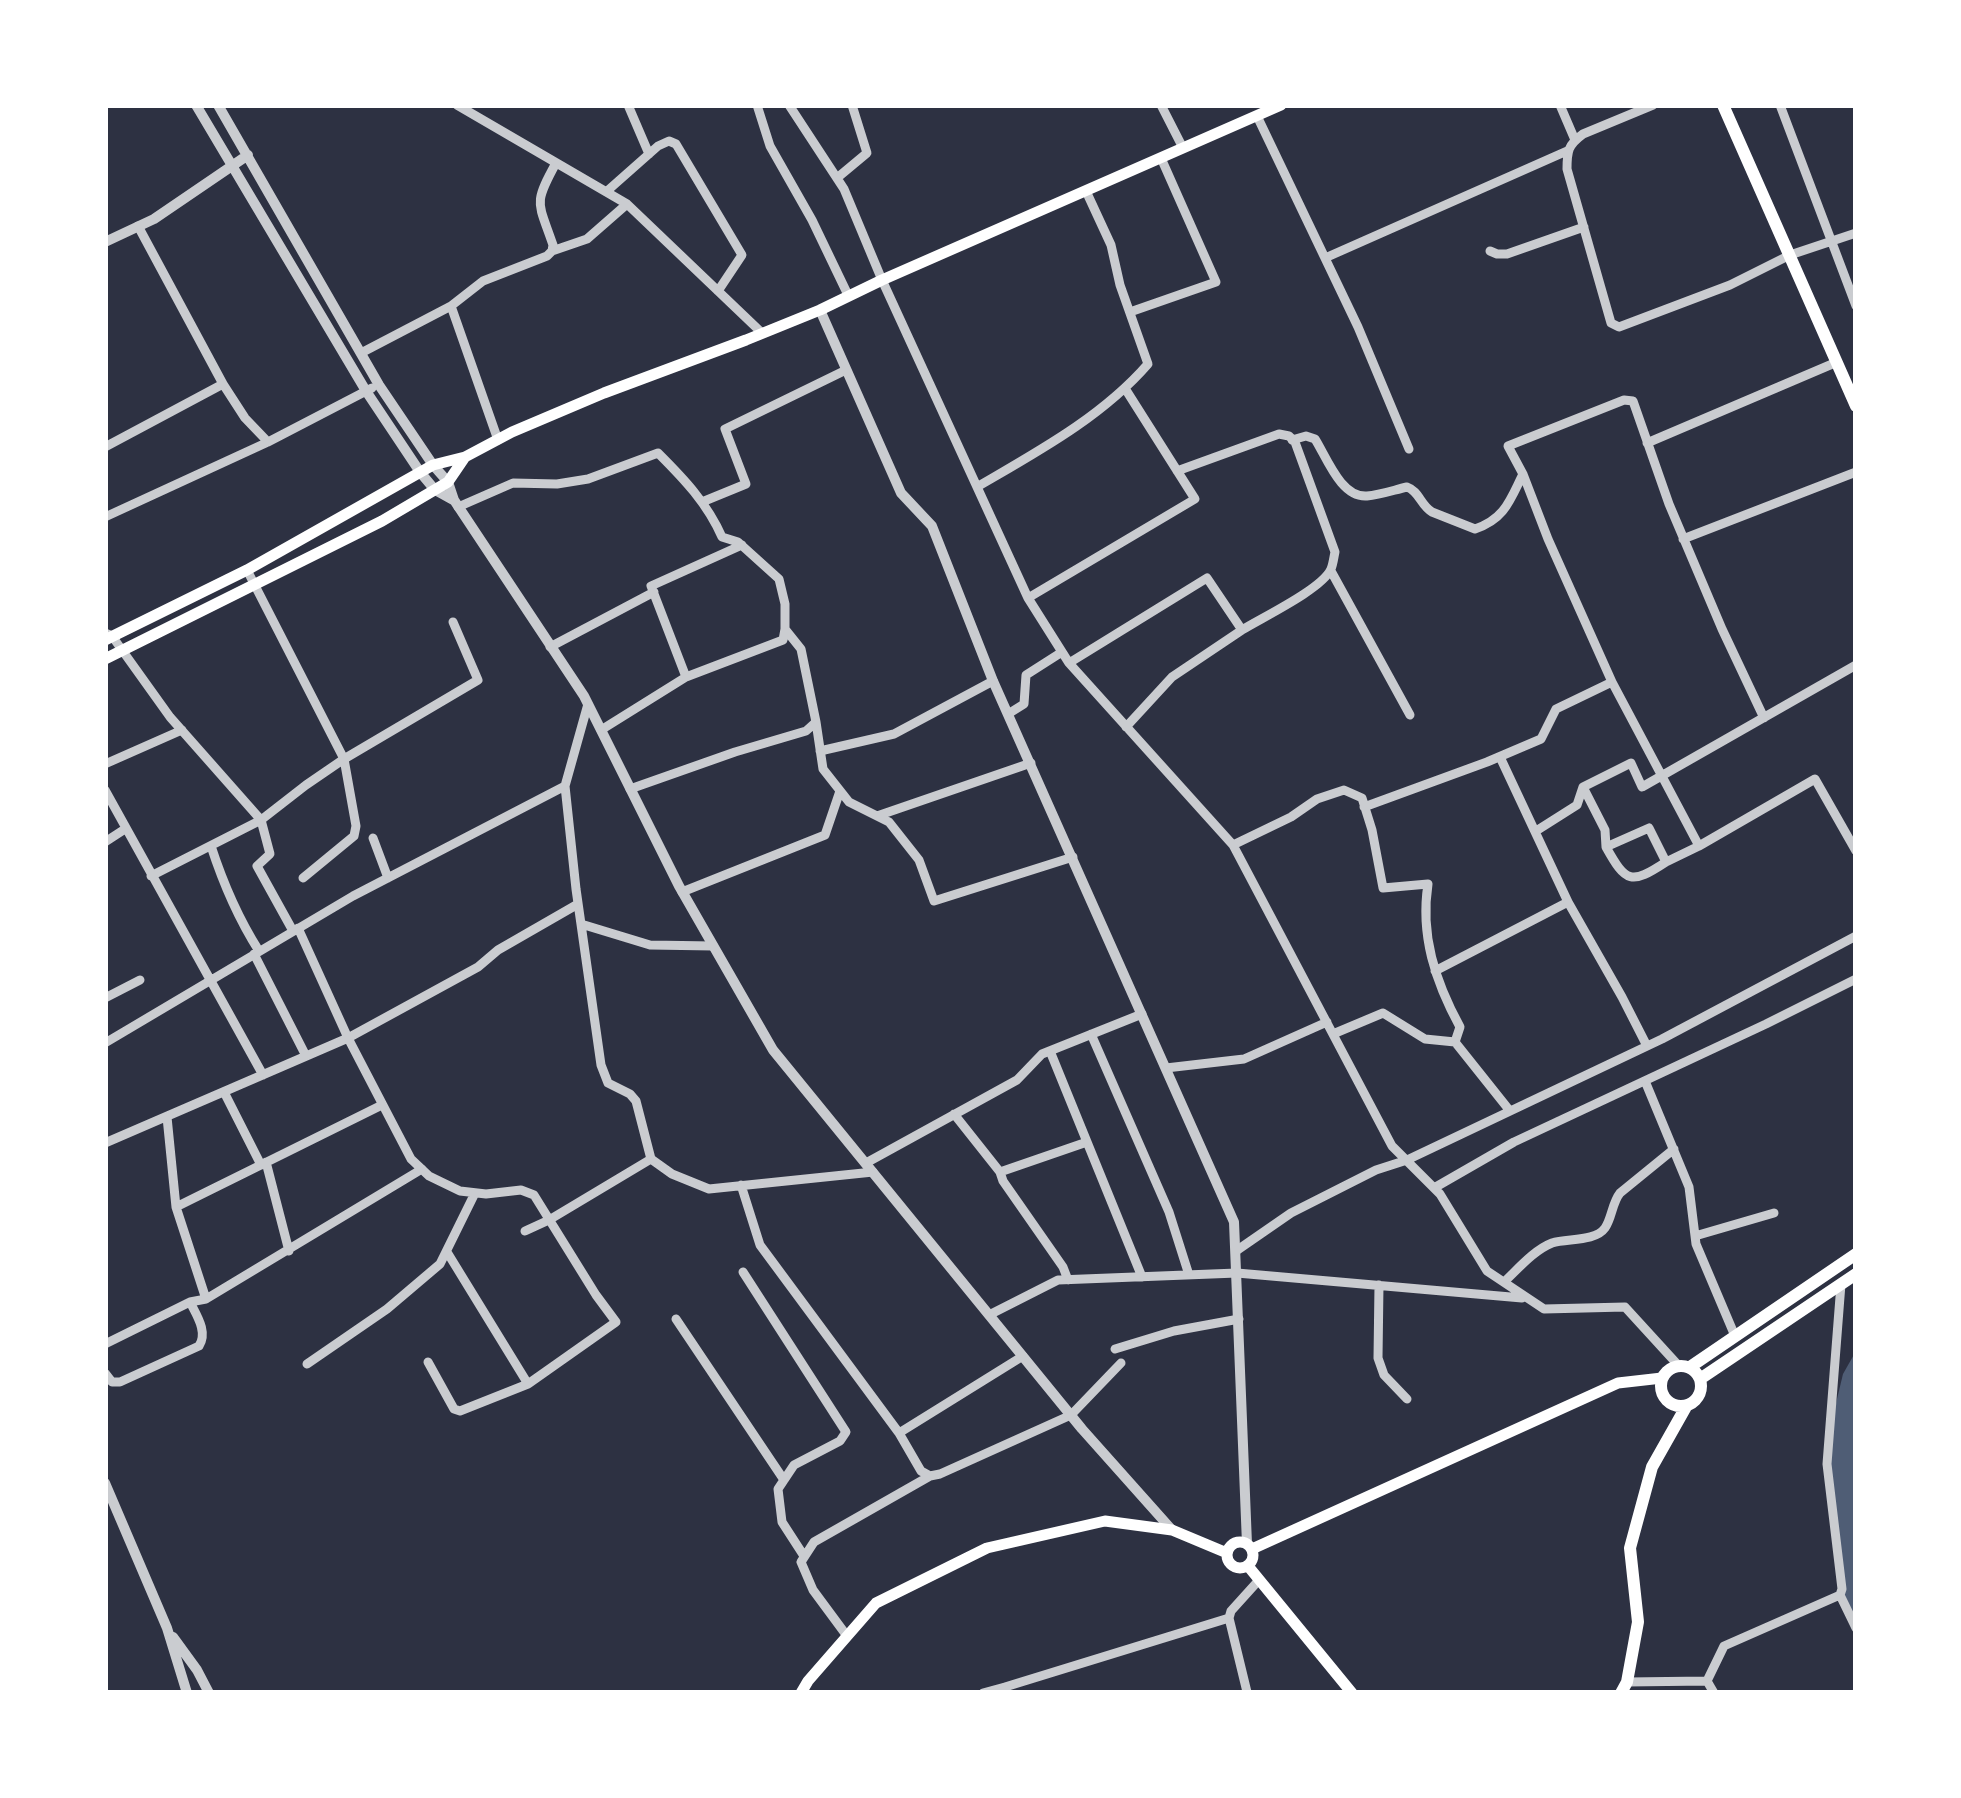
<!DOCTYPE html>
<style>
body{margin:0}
#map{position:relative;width:1961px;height:1798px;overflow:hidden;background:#2d3142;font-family:Lato,sans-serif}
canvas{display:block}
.frame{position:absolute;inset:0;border:108px solid #fff;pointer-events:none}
</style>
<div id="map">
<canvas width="1961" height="1798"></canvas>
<div class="frame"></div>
</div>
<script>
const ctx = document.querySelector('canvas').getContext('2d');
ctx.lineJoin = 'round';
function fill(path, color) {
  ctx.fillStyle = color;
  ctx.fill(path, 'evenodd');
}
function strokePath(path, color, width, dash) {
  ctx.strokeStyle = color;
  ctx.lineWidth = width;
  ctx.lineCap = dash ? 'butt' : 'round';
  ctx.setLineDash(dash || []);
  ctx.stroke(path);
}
fill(new Path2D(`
 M1856,1351V1624L1843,1595L1831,1484V1424L1843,1374Z`), '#4f5d75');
strokePath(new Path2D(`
 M457,105L627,204L762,333
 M628,105L649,154
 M757,105L770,146L812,220L848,295
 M789,105L844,189L882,280L1028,598L1069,663L1233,845L1392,1146L1440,1194L1487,1271L1544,1309L1625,1307L1678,1365
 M1161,105L1183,148
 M1560,105L1575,140
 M1653,105L1583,134C1568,145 1567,151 1567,169L1611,323L1619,327L1730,285L1790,255L1856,233
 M1780,105L1856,306
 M1257,116L1358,327L1409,449
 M837,178L867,153L852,105
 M606,192L658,146L669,141L676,144L742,255L718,291
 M138,226L223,384
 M552,251L587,239L627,204
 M1490,251L1497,254H1507L1584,227
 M1325,258L1567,151
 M451,306L498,440
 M1130,312L1216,282L1161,158
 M361,353L451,306L483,281L547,256L552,251L553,245C538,201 533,205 556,163
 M1292,440L1306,436L1315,439C1327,458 1341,498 1367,496C1380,495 1394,490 1407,487C1419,491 1421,506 1432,512L1475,529C1505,519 1510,500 1523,474
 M1647,443L1837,362
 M105,447L223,384L245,418L268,442
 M1177,471L1279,434L1289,436L1295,442L1335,552C1334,556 1333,565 1331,569C1322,589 1263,617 1242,630
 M977,487C1037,452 1102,417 1148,364L1120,285L1111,245L1086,191
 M702,502L746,484L725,429L846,370
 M458,507L513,483L557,484L588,479L658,453C684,479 707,503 722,537L738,542L779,579L785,604V629L783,640L686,677L601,730
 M105,517L268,442L372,388
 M1683,539L1856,472
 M247,570L344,759L306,785L261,820L270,854L257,866L293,931
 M1331,571L1410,715
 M1028,598L1195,499L1126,390
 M105,633L112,636L170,717L261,820L151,876
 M550,647L654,592
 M1069,663L1207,578L1242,630L1172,677L1126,727
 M686,677L651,586L742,545
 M1612,682L1548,539L1523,474L1508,446L1624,400L1633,401L1669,504L1722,629L1764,718
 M588,704L565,786L576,889L601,1065L608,1083L630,1094L636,1101L651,1159L672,1174L709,1189L873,1172
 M1008,714L1024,704L1026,675L1062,652
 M816,722L823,769L849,802L889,822L919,860L934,901L1073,857
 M820,751L894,734L993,681
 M1500,757L1568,902
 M105,764L182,730
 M1583,787L1631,763L1642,787L1856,665
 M630,789L735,752L806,731L816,722L801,649L785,629
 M105,790L263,1075
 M1364,807L1487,762L1541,739L1556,709L1612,682L1699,846L1815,779L1856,851
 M877,816L1031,763
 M1536,831L1577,805L1583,787L1605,830L1606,847L1649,828L1666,862L1699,846
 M373,838L388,878
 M105,842L125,829
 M1233,845L1291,817L1317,799L1344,790L1362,798L1372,830L1383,888L1428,884C1420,935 1435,981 1460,1027L1455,1042
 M211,846C223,883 238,918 259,951
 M1606,847C1626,883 1631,885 1666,862
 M303,878L354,836L356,826L344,759L478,680L453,622
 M682,892L825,835L840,791
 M581,924L650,945L713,946
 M298,928L348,1038L411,1159L429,1176L460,1191L486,1194L521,1190L534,1195L596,1295L616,1322L528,1384L447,1252
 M254,954L306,1056
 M1435,971L1568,902L1622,997L1647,1046
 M105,998L140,980
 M1091,1034L1169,1212L1189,1275
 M1333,1034L1383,1013L1425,1039L1455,1042L1510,1111
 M105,1043L353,896L565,786
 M1050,1051L1142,1277
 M1166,1068L1244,1059L1327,1022
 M1645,1081L1689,1187L1696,1244L1735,1336
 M224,1092L261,1165
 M954,1114L1000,1172L1003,1181L1063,1267L1068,1280
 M167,1117L176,1207L206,1299
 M105,1143L348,1038L478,967L498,950L578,904
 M266,1162L289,1251
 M866,1163L1017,1080L1042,1054L1142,1014
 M1000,1172L1087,1142
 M741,1185L760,1245L899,1433L1023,1356
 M1434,1188L1514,1142L1766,1024L1856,979
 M176,1207L382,1105
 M525,1231L549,1220L651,1159
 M1695,1236L1774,1213
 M1236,1251L1291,1213L1376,1170L1407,1160L1662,1039L1856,936
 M743,1272L846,1432L840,1441L794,1465L778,1489L782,1522L804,1556
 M1504,1282C1518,1269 1534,1250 1552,1243C1567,1238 1595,1242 1605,1228C1612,1218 1612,1203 1620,1193L1674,1149
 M1841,1284L1827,1464L1842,1589L1840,1595L1856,1628
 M1379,1285L1378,1358L1384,1375L1407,1399
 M989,1315L1058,1280L1237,1273L1522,1298
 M676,1319L784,1480
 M105,1344L190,1302L206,1299L422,1169
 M1115,1349L1174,1331L1239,1319
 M428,1362L454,1409L460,1411L528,1384
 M307,1364L387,1309L440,1264L475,1193
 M105,1373L112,1382H120L199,1346C208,1332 197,1316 190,1302
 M899,1433L921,1471L930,1476L940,1474L1071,1415L1121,1363
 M1229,1618L1247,1692L1245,1693
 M847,1636L813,1590L801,1562L814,1542L930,1476
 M1707,1681L1724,1646L1840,1595
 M1627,1682L1707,1681L1714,1693
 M1005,1687L1229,1618L1231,1611L1259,1580
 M983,1693L1005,1687L1007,1693`), '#caccd0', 9);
strokePath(new Path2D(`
 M196,105L366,391L420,472L435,490L453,500
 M218,105L379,385L433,465L448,482L454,500L584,696L679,886L773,1050L1082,1429L1172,1530
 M105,242L154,219L248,155
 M820,310L901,493L932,526L993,681L1234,1222L1247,1544
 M105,1483L167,1628L187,1693
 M173,1637L197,1670L209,1693`), '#caccd0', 10);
strokePath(new Path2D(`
 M105,640L247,570L433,465L465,457L512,432L604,393L746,340L820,310L882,280L1281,105
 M105,659L382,521L448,482L465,457
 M1227 1555a13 13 0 1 1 26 0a13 13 0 1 1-26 0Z
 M1252,1549L1618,1383L1662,1378
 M1248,1566L1352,1693
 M801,1693L808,1681L876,1603L987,1548L1105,1521L1172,1530L1227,1553`), '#fff', 11);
strokePath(new Path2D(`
 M1723,105L1856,406
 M1661 1386a20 20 0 1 1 40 0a20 20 0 1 1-40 0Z
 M1690,1367L1856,1254
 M1700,1379L1856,1274
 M1621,1693L1627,1682L1638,1622L1630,1548L1652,1467L1687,1405`), '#fff', 12);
</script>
